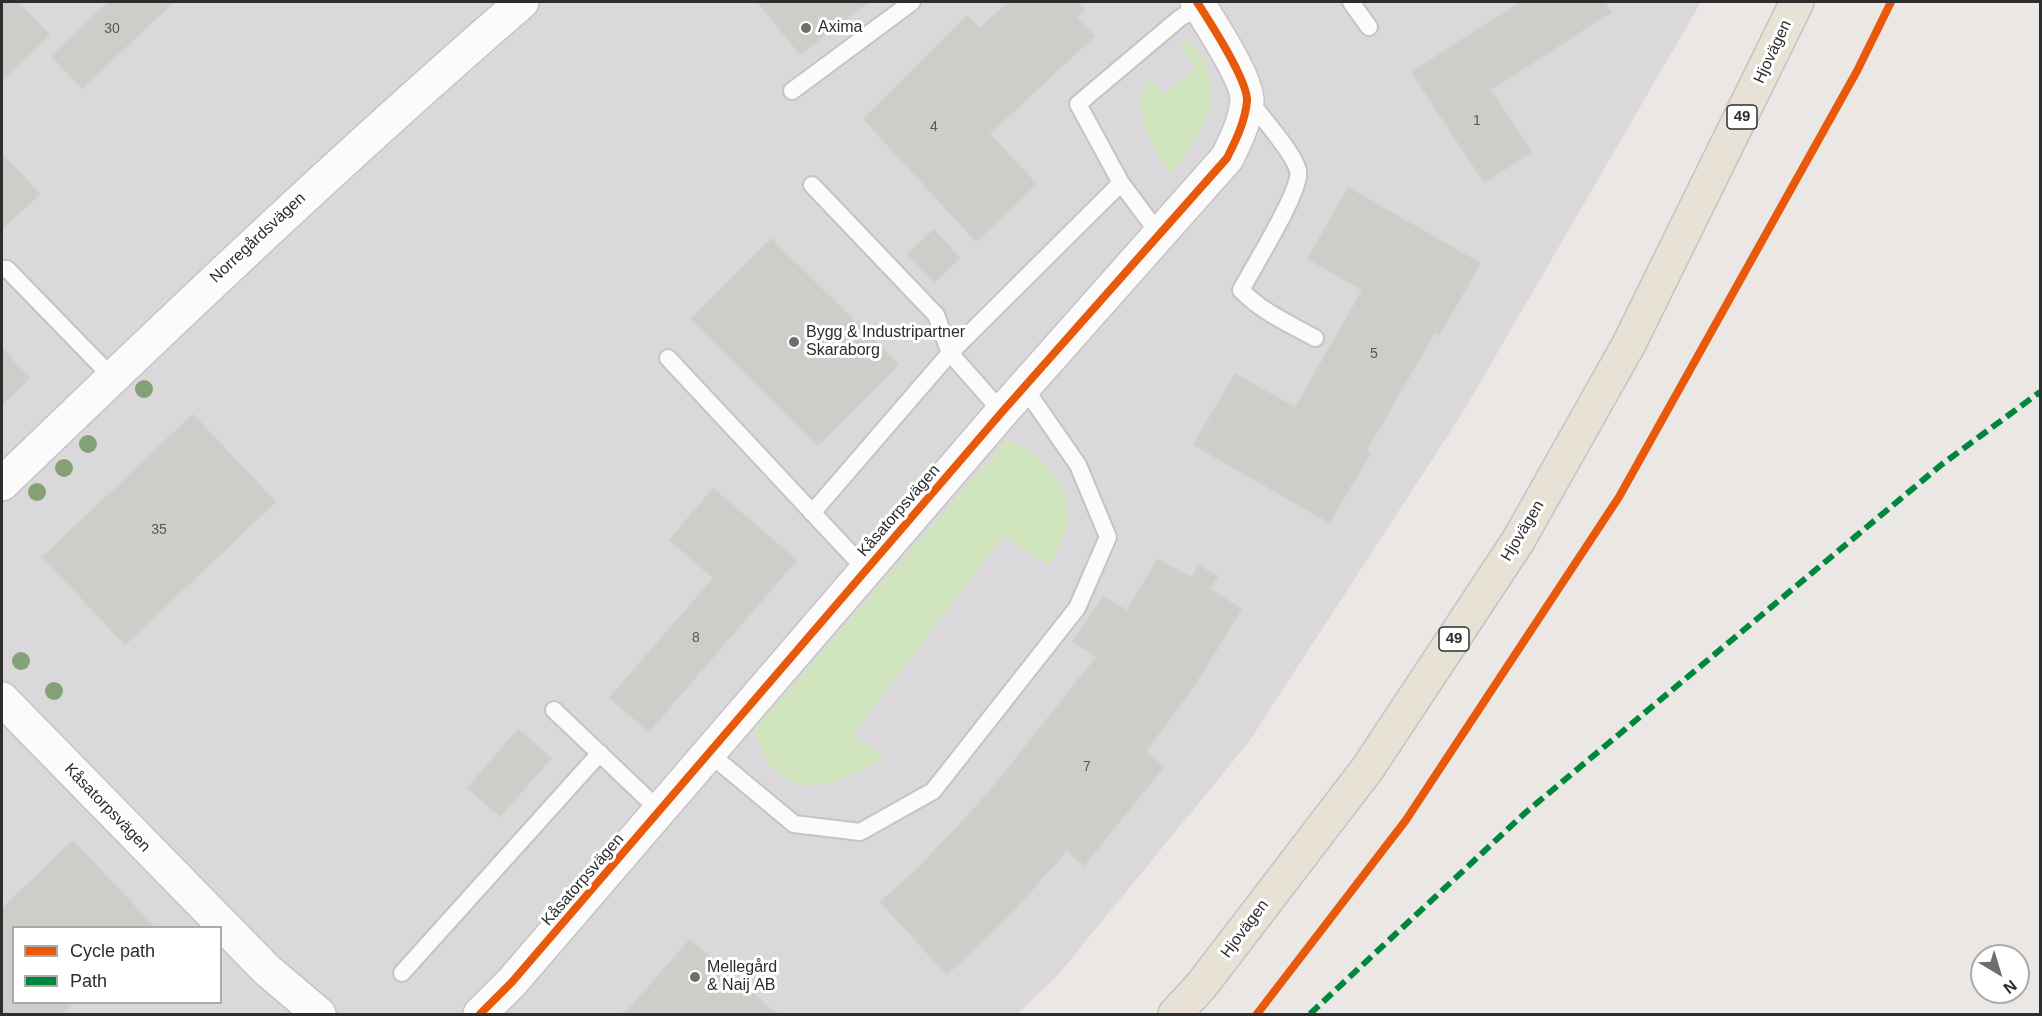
<!DOCTYPE html>
<meta charset="utf-8">
<style>
body{margin:0}
#map{position:relative;width:2042px;height:1016px;overflow:hidden;background:#eae7e4;font-family:Helvetica,sans-serif}
canvas{display:block}
.frame{position:absolute;inset:0;border:3px solid #2d2d2d;pointer-events:none}
.legend{position:absolute;left:12px;top:926px;width:210px;height:78px;box-sizing:border-box;background:#fff;border:2px solid #ababab;margin:0;padding:8px 10px;list-style:none;font-size:18px;color:#2d2d2d}
.legend li{display:flex;align-items:center;gap:12px;height:30px}
.legend b{width:30px;border:2px solid #ababab}
.north{position:absolute;left:1970px;top:944px;width:60px;height:60px;box-sizing:border-box;background:#fff;border:2px solid #ababab;border-radius:50%;rotate:142deg;font-size:16px;font-weight:700;line-height:24px;text-align:center;color:#2d2d2d}
.north::after{content:'';display:block;margin:auto;width:21px;height:27px;background:#6f6e6d;clip-path:polygon(50% 0,100% 100%,50% 72%,0 100%)}
</style>
<div id="map">
<canvas width="2042" height="1016"></canvas>
<div class="frame"></div>
<ul class="legend">
<li><b style="height:8px;background:#e8590c"></b>Cycle path</li>
<li><b style="height:8px;background:#00873e"></b>Path</li>
</ul>
<div class="north">N</div>
</div>
<script>
const ctx = document.querySelector('canvas').getContext('2d');
ctx.lineJoin = 'round';
function fill(path, color) {
  ctx.fillStyle = color;
  ctx.fill(path, 'evenodd');
}
function strokePath(path, color, width, dash) {
  ctx.strokeStyle = color;
  ctx.lineWidth = width;
  ctx.lineCap = dash ? 'butt' : 'round';
  ctx.setLineDash(dash || []);
  ctx.stroke(path);
}
function label(font, color, halo, rows, align = 'center') {
  ctx.font = font + ' Helvetica,sans-serif';
  ctx.lineWidth = 6;
  ctx.setLineDash([]);
  ctx.textBaseline = 'middle';
  ctx.strokeStyle = halo;
  ctx.fillStyle = color;
  for (const [text, x, y, turn = 0] of rows) {
    ctx.save();
    ctx.translate(x, y);
    ctx.rotate((+turn || 0) * Math.PI / 180);
    ctx.textAlign = isNaN(turn) ? turn : align;
    if (halo) ctx.strokeText(text, 0, 0);
    ctx.fillText(text, 0, 0);
    ctx.restore();
  }
}
fill(new Path2D(`
 M2,2H1701L1463,412L1248,743L1057,976L1017,1014H2ZM14,928H220V1002H14Z`), '#dbd8db');
fill(new Path2D(`
 M1187,39C1193,46 1200,54 1204,61C1226,103 1195,142 1172,175C1154,152 1128,107 1149,79L1165,95L1196,67L1179,45Z
 M1006,441C1021,442 1031,452 1041,462C1078,498 1075,523 1049,565L1004,536L853,734L885,757C832,791 774,808 755,729Z`), '#d0e5be');
const building = new Path2D(`
 M2,2H18L50,35L2,81Z
 M108,2H174L82,89L51,56Z
 M757,2H869L800,55Z
 M1008,2H1076L1085,10L1077,18L1095,36L990,134L1037,184L976,242L863,119L967,15L980,28Z
 M1520,2H1605L1612,12L1491,90L1532,152L1484,183L1411,72Z
 M2,153L40,194L2,230Z
 M1348,187L1481,263L1439,336L1435,333L1367,450L1371,453L1329,523L1193,445L1235,373L1295,407L1362,290L1307,259Z
 M934,229L960,258L934,283L907,254Z
 M771,238L899,365L818,446L690,319Z
 M2,348L30,378L2,405Z
 M193,414L276,502L125,645L42,557Z
 M713,488L797,560L649,732L609,698L713,578L669,540Z
 M1157,559L1192,577L1199,565L1218,576L1211,589L1242,609L1193,688L1146,752L1164,767L1084,866L1067,851L1010,915L947,975L880,902L918,868L988,793L1096,657L1072,642L1103,596L1127,610Z
 M518,729L552,758L500,817L467,788Z
 M73,840L155,927L14,928V1002H75L63,1014H2V908Z
 M690,939L777,1014H624Z`);
fill(building, '#cfcdca');
strokePath(building, '#d5d3d0', 1.5);
const service = new Path2D(`
 M1351,2L1369,27
 M792,91L912,2
 M1248,99C1259,114 1295,154 1298,171C1302,190 1252,269 1241,290C1262,312 1288,323 1315,338
 M812,185L936,315L950,353L1002,412
 M1159,234L1121,183L1078,104L1180,18L1200,6
 M2,269H7L112,377
 M668,358L866,570
 M812,513L950,353L1121,183
 M554,710L660,811
 M710,754L794,824L860,832L933,791L1077,608L1108,537L1078,465L1024,387
 M402,973L600,753`);
const minor = new Path2D(`
 M2,484C172,320 343,157 522,2
 M2,699L267,970L319,1014
 M480,1014L512,982L1002,412L1227,158C1236,140 1245,122 1247,101C1248,80 1209,21 1197,2`);
const primary = new Path2D(`
 M1175,1014L1201,986L1368,768L1518,541L1629,344L1797,2`);
strokePath(service, '#c4c4c4', 20);
strokePath(minor, '#c4c4c4', 36);
strokePath(primary, '#c6c4c3', 36);
strokePath(service, '#fcfbfb', 16);
strokePath(minor, '#fcfbfb', 33);
strokePath(primary, '#e7e1d6', 33);
strokePath(new Path2D(`
 M1310,1014L1525,813L1941,465L2040,392`), '#00873e', 6, [12, 6]);
strokePath(new Path2D(`
 M480,1014L512,982L1002,412L1227,158C1236,140 1245,122 1247,101C1248,80 1209,21 1197,2
 M1257,1014L1406,820L1619,497L1857,71L1891,2`), '#e8590c', 8);
ctx.fillStyle = '#85a277';
for (const [x, y] of [
 [144,389],
 [88,444],
 [64,468],
 [37,492],
 [21,661],
 [54,691]
]) {
  ctx.beginPath();
  ctx.arc(x, y, 9, 0, 2 * Math.PI);
  ctx.fill();
}
for (const [x, y, r, color] of [
 [806,28,6,"#6f6e6d"],
 [794,342,6,"#6f6e6d"],
 [695,977,6,"#6f6e6d"]
]) {
  const dot = new Path2D();
  dot.arc(x, y, r, 0, 2 * Math.PI);
  ctx.fillStyle = color;
  ctx.fill(dot);
  strokePath(dot, '#fff', 2);
}
label('14px', '#575756', null, [
 ["30",112,29],
 ["1",1477,121],
 ["4",934,127],
 ["5",1374,354],
 ["35",159,530],
 ["8",696,638],
 ["7",1087,767]
]);
for (const [x, y, w] of [
 [1742,117,30],
 [1454,639,30]
]) {
  const box = new Path2D();
  box.roundRect(x - w / 2, y - 12, w, 24, 4.5);
  ctx.fillStyle = '#fff';
  ctx.fill(box);
  strokePath(box, '#2d2d2d', 1.5);
}
label('bold 15px', '#2d2d2d', null, [
 ["49",1742,117],
 ["49",1454,639]
]);
label('16px', '#2d2d2d', '#fff', [
 ["Axima",818,28],
 ["Bygg & Industripartner",806,333],
 ["Skaraborg",806,351],
 ["Mellegård",707,968],
 ["& Naij AB",707,986]
], 'left');
label('16px', '#2d2d2d', '#fff', [
 ["Hjovägen",1773,52,-65],
 ["Norregårdsvägen",258,238,-43],
 ["Kåsatorpsvägen",899,511,-49],
 ["Hjovägen",1523,531,-59],
 ["Kåsatorpsvägen",107,808,46],
 ["Kåsatorpsvägen",583,880,-49],
 ["Hjovägen",1245,929,-53]
]);
</script>
